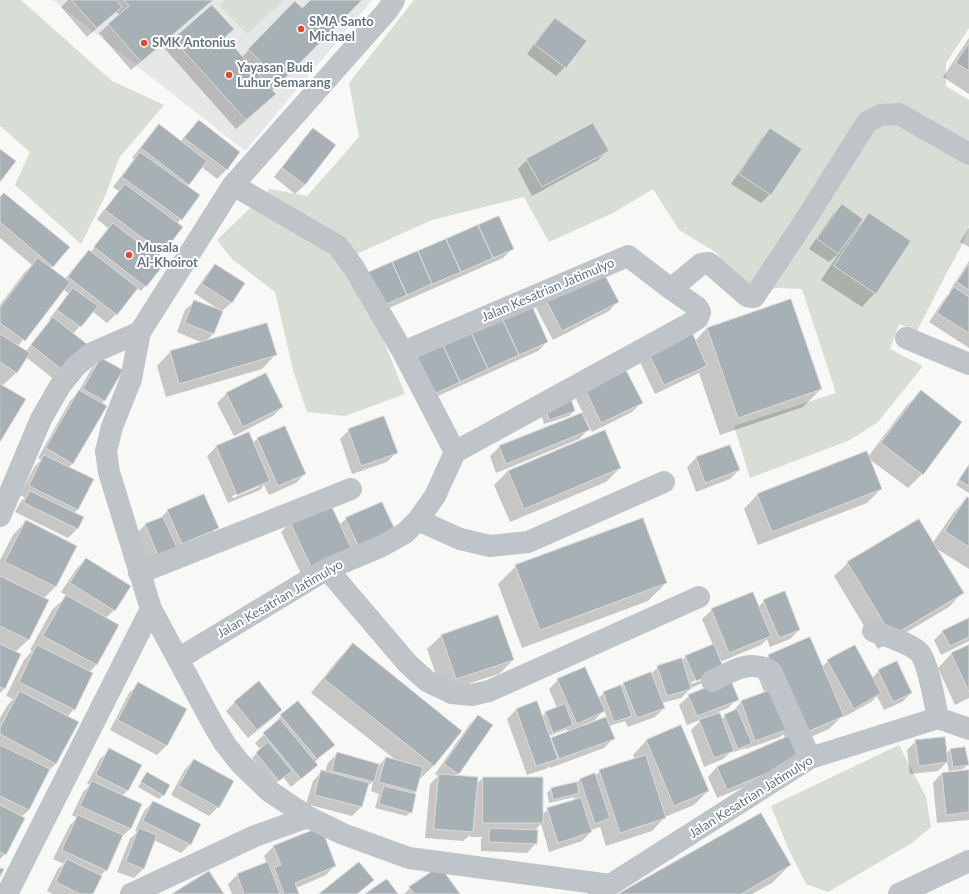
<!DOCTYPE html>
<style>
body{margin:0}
canvas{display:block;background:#f8f8f6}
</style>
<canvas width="969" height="894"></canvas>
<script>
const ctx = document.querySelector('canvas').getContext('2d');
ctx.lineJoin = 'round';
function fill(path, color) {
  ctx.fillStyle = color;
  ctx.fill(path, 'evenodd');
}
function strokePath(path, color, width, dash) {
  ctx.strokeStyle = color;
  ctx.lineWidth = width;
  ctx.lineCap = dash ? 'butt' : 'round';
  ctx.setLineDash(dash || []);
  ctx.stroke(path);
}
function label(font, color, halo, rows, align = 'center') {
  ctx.font = font + ' Lato,sans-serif';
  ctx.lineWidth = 4;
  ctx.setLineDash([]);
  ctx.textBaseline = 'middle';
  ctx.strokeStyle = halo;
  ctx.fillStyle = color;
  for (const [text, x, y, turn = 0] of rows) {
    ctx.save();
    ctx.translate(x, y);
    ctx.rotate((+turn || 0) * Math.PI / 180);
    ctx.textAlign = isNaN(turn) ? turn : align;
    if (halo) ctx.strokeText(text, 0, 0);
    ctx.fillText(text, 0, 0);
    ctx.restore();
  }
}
fill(new Path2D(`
 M53,0H372L245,151Z`), '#e6e8e7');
fill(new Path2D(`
 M0,0H21L112,81L164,105L119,158L106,194L81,244L15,185L30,152L0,126Z
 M225,0H284L247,34L219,5Z
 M414,0H969V28L946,63V86L969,100V225L962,245L945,276L917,331L899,324L890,349L923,366L878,422L850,440L750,478L734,426L836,393L802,289L777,288L741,294L717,253L679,230L653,189L613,213L549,242L524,197L432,220L350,257L405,394L345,416L307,412L293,370L275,292L232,259L217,240L270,189L307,196L359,137L349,83Z
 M899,745L926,797L931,827L912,843L828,892L806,884L788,848L771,806Z`), '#d8ddd5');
fill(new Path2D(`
 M68,0H213L131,70L99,33L119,15L116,11L87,37L61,7Z
 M312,0H360L272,90L266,103L236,129L165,49L174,40L224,37L242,57L295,3L302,10Z
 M555,19L565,67L556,76L527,54L546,28Z
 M969,38V94L943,77Z
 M199,121L239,152L226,170L217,179L202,167L186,187L198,195L177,224L181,227L157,258L163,263L145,286L141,291L137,288L116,314L107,323L92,311L73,334L56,381L26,357L16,373L2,386L0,440V305L24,273L32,265L0,238V198L53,266L50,268L65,279L80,260L89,251L91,252L109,229L97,219L119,191L113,187L134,159L132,158L150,135L159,126L180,142ZM63,289L69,294L49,319L51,321L26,351L18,346Z
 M313,129L335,146L305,185L295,194L274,177L304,138Z
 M770,130V194L761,203L731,184L761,139Z
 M607,151L598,160L532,196L518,169L527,160Z
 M842,205L859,225L870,214L875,293L862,307L821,280L839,253L829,262L809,249L833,214Z
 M969,227V247L960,242Z
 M512,249L503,258L373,315L368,274Z
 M969,261V348L929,322L945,298L950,293L949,292Z
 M216,265L243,283L231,303L221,312L213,334L204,343L275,355L262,369L166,397L157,366L170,352L203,343L177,332L185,310L195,301L218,309L194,293L206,275Z
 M545,298L618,301L609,311L553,340L536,308Z
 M707,328L821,389L803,407L720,435L699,373L655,394L639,360L695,341Z
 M547,342L538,351L420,404L411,354Z
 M101,359L104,401L101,404L73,463L68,468L78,509L74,513L83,517L77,529L68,538L15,512L21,501L25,498L20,495L35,466L41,460L38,458L70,401L77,394L92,368Z
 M265,374L282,407L273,416L234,436L217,403L226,394Z
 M586,390L641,403L632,412L592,432L585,418L584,419L588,430L579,439L496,473L490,456L499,447L583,413L576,399Z
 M921,392L961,422L922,474L908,488L868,458L881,489L867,503L758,545L744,509L757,495L866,453L868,457L907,405Z
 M540,410L574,411L569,416L544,424Z
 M285,427L305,474L296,483L269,495L264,485L260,490L228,503L207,456L216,447L248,433L252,443L257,439ZM259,485V487L233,498L232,496Z
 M349,430L396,453L387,462L352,474L340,439Z
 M730,446L739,470L730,479L696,492L687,467L696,458Z
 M969,464V493L956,485Z
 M620,468L606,482L510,522L494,485L508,471Z
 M967,498L969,500V569L934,547L962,593L949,607L878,649L834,576L848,563L932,544L954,512Z
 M168,510L217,528L208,537L150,567L136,534L145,525L159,520Z
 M346,519L396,534L304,580L281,532L290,523L339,525Z
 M26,521L76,546L55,587L43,599L48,601L28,640L15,652L20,654L4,689L0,693V560L13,535Z
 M86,559L114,610L106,618L118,625L96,665L89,672L74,709L67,717L56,764L48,771L29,810L21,817L5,854L0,859V718L7,706L13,699L6,696L24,660L32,651L30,650L52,610L67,596L61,592L77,568Z
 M516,566L666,583L648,601L522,648L498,584Z
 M764,601L799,630L790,639L770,647L767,639L761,645L720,662L714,678L691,688L681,698L662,703L664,708L655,717L628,727L625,721L609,726L613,739L604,748L550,768L549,766L548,768L527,775L507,719L516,710L537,703L542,717L545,713L557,708L549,689L558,680L598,698L604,693L620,687L624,683L651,674L658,667L682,661L686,656L713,645L702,619L712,610L758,607ZM714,673V675L692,684L691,682ZM604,710L607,718L584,727L583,725L595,720ZM567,729L568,733L550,740L549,736Z
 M498,617L513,660L499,674L442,692L427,649L441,636Z
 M969,619V641L941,655L934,640L943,631Z
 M809,638L822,667L828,661L855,646L872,678L879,671L911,693L902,702L884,710L877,696L871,702L844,717L843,715L829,729L794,744L791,768L717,798L708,777L717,767L785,739L783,734L780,737L746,749V748L734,752L733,750L723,759L704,767L691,730L702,719L687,725L679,705L689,696L737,699L728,708L718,712L721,719L732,712L741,702L765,694L755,669L768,656Z
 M353,645L461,731L433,766L419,780L416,791L413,794L411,812L406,816L375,808L379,794L371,791L373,781L366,788L361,807L352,816L306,804L313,781L322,771L325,772L328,763L337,754L379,765L386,758L397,761L311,693L339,658Z
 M969,646V698L955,705L938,668L951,654Z
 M138,684L186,709L166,746L157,755L110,730L129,693Z
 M235,702L281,709L272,719L248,738L226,711Z
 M281,716L333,745L315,762L317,765L291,787L283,777L274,785L252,758L261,750L255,743L273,726L272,725Z
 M478,716L491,725L456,776L476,784L483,778H542V815L548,809L575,801L574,797L549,803L547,793L551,789L576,784L580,779L595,776L600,771L635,760L633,755L646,741L680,726L708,791L694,805L665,817L652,831L606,846L600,827L591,830V832L582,841L549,852L541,824L534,831L536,843L527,853L481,851V838L483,837H470V835L463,841L425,838L430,784L438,776L435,774L469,725Z
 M916,741L946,754L950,750L968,764L963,769L949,771V772L947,762L938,771L910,774L907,750Z
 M110,750L127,791L122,796L141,804L130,829L120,838L106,870L100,876L92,894H53L47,891L58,869L64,864L53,859L70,825L77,818L72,815L83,792L90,785L87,784L100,759Z
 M194,760L218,807L209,816L171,795L185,769Z
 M969,771V820L937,823L933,783L942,773Z
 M147,773L163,795L159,799L138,787Z
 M153,802L190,844L181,853L154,840L143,869L134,878L117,872L130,839L137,832L135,831L144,811Z
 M273,847L335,865L326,875L296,888L298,894H232L228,884L237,875L267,864L264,856Z
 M790,865L772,883L752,894H620Z
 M410,888L458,894H404Z`), '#0003');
const building = new Path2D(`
 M72,0H116L122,7L97,28Z
 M124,0H213L141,62L108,24L129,6Z
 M311,0H362L281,82L248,49L295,1L302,8Z
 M212,5L234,29L225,37L276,94L246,120L173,39Z
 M555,18L587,41L566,68L535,45Z
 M969,43V71L956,63Z
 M199,120L240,152L227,170L184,138Z
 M593,123L609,151L542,187L526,159Z
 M159,124L207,161L189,185L141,148Z
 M313,128L336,145L305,185L282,168Z
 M770,128L802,149L771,195L739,174Z
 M0,149L16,161L0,182Z
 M140,152L200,195L182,220L122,177Z
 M125,184L183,227L163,253L105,210Z
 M4,193L70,247L53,267L0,222V197Z
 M842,204L863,219L838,254L817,239Z
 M869,213L911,241L876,294L834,266Z
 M499,216L514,249L493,258L478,225Z
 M113,223L165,263L146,287L94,247Z
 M478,225L493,258L461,272L446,239Z
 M446,239L461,272L432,284L418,251Z
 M89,250L138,288L117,315L68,277Z
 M418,251L432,284L407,295L392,262Z
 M38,258L70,282L25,341L0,323V308Z
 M392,262L407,295L382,306L367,273Z
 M215,264L245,283L232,303L202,284Z
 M969,264V290L957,282Z
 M601,268L619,302L562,331L545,298Z
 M954,287L969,297V333L937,313Z
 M73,288L98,306L81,327L57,310Z
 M529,299L548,342L519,355L499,312Z
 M791,299L822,389L738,418L707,328Z
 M194,300L223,311L214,334L185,323Z
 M499,312L519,355L488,369L468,326Z
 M53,317L88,345L65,372L31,345Z
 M267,323L277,355L179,384L170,351Z
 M468,326L488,369L460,382L440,339Z
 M691,330L707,366L664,385L647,350Z
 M0,334L30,353L17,373L0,362Z
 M440,339L460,382L430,396L410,353Z
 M101,358L123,370L105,401L83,389Z
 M626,370L643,403L601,423L585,389Z
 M266,373L283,407L243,427L226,393Z
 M0,384L26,399L0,442Z
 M79,390L107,406L73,464L46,448Z
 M921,390L962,422L923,475L881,443Z
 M570,396L575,411L549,420L544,405Z
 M582,413L590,430L506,464L499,446Z
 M384,416L398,453L361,466L348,429Z
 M285,426L306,474L278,486L257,438Z
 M605,430L621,468L524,509L508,471Z
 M249,432L270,481L237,495L216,446Z
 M730,445L740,470L705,483L696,457Z
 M867,451L882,489L772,532L757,494Z
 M44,455L94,479L78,510L29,486Z
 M969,465V486L959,480Z
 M30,491L84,517L78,529L24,503Z
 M204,494L219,528L182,544L167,510Z
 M967,497L969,498V547L945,531Z
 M382,502L397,534L361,551L345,518Z
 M330,503L353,552L313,571L290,522Z
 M163,517L178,550L159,558L145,524Z
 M643,518L667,583L540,630L515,565Z
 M919,519L964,593L892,636L847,562Z
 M26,520L77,546L56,587L5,562Z
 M86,558L131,586L115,611L70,583Z
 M0,576L49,600L29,640L0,626Z
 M785,591L800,630L779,638L763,600Z
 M753,592L771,636L729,653L711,609Z
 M66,595L119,625L97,665L43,636Z
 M498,615L514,660L456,679L441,635Z
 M969,618V637L950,646L942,631Z
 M810,637L844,716L802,734L768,655Z
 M353,643L462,731L434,766L324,679Z
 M0,644L21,654L5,689L0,687Z
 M714,644L724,669L696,681L685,656Z
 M37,645L93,673L75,710L19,682Z
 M855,645L881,693L854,709L827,660Z
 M969,645V692L951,653Z
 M682,658L691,689L667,696L657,666Z
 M897,661L912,693L893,702L878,670Z
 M585,667L605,711L577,724L557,679Z
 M651,672L665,708L637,718L623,683Z
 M730,678L739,700L697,716L688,695Z
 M259,681L282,710L257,730L234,702Z
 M138,682L187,709L167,746L118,720Z
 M621,685L632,716L614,722L603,692Z
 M776,688L791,728L755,741L741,701Z
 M20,691L79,722L56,764L0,734V728Z
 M298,701L335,745L317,759L280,715Z
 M537,701L558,759L536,766L516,709Z
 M565,704L573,725L553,733L545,712Z
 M737,709L752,743L738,749L724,715Z
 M720,713L734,751L714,758L699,720Z
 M478,715L493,725L459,774L444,764Z
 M606,717L615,739L559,759L551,738Z
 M280,719L318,765L301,779L263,733Z
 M681,725L709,791L674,806L646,740Z
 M791,735L801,759L727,790L717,767Z
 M945,737L948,762L919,766L915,740Z
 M268,742L292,771L279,781L256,753Z
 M0,745L50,769L29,810L0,796Z
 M965,747L969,765L953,767L950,749Z
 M109,748L142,765L128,791L96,775Z
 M337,752L379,764L374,782L332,771Z
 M646,755L666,818L620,833L599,770Z
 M386,757L423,767L416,792L379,782Z
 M194,759L234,781L219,808L179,786Z
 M321,770L369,783L362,807L315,795Z
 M969,770V812L946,815L942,773Z
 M147,772L170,785L164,796L141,782Z
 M595,773L610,818L595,824L580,779Z
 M439,774L478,777L473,832L434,829Z
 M483,777H543V823H483Z
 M92,781L142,804L131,829L80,806Z
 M577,782L579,793L553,800L551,788Z
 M384,786L416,794L412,813L379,804Z
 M581,798L592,832L558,843L547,808Z
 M153,801L201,824L191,845L143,821Z
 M0,805L25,818L6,855L0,852Z
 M761,813L791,865L741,894H618Z
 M78,815L123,835L107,871L62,850Z
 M321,827L336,866L295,883L299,894H284L274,867L281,865L273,846Z
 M139,828L157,835L144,869L126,862Z
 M490,828L538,830L537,844L489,842Z
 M67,859L102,876L93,894H80L56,882Z
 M268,862L280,894H244L237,874Z
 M359,862L374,880L357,894H319Z
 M440,866L460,894H414L409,887Z
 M0,868L4,869L0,877Z
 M209,871L224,894H172Z
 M387,879L398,894H365Z`);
fill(building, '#a6b0b5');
strokePath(building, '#dadad8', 1);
strokePath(new Path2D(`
 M233,185L338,246L354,268L403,352
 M671,289L701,264L709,263L747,296L754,297L804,222L867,122L881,115L899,114L969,154
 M140,332L131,379L112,427L106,451L109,472L151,609L213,724L225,744L240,763L269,791L308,817L343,834L409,858L610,885
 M906,338L969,364
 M0,516L41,419L60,386L76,366L92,353L140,332L233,185L387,11L394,0
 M418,520L460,539L490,546L528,542L664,482
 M327,569L408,664L427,681L452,693L472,695L489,691L699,597
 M139,573L351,489
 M873,631C885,636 910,643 919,652C928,661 935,704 938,718
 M178,659L327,569L382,546L405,533L418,520L435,496L455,452L689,324L698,318L700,312L697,307L671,289L628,256L403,352L455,452
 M712,681C734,671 747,659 771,671L810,758
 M7,894L151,609
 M131,894L255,836L308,817
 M599,894L610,885L810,758L938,718L969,729
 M899,894L969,861`), '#bfc4c8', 22);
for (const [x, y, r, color] of [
 [301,29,4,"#e04d2e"],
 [144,43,4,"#e04d2e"],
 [229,75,4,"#e04d2e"],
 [129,255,4,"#e04d2e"]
]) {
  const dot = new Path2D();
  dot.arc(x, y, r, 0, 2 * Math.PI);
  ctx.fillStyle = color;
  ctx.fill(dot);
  strokePath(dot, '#fff', 1.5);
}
label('bold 13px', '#647680', '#fff', [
 ["SMA Santo",309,22],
 ["Michael",309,37],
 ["SMK Antonius",152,43],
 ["Yayasan Budi",237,68],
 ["Luhur Semarang",237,83],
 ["Musala",137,248],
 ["Al-Khoirot",137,263]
], 'left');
label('13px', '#647680', '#fff', [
 ["Jalan Kesatrian Jatimulyo",548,290,-23],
 ["Jalan Kesatrian Jatimulyo",280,599,-30],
 ["Jalan Kesatrian Jatimulyo",751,797,-32]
]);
</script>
